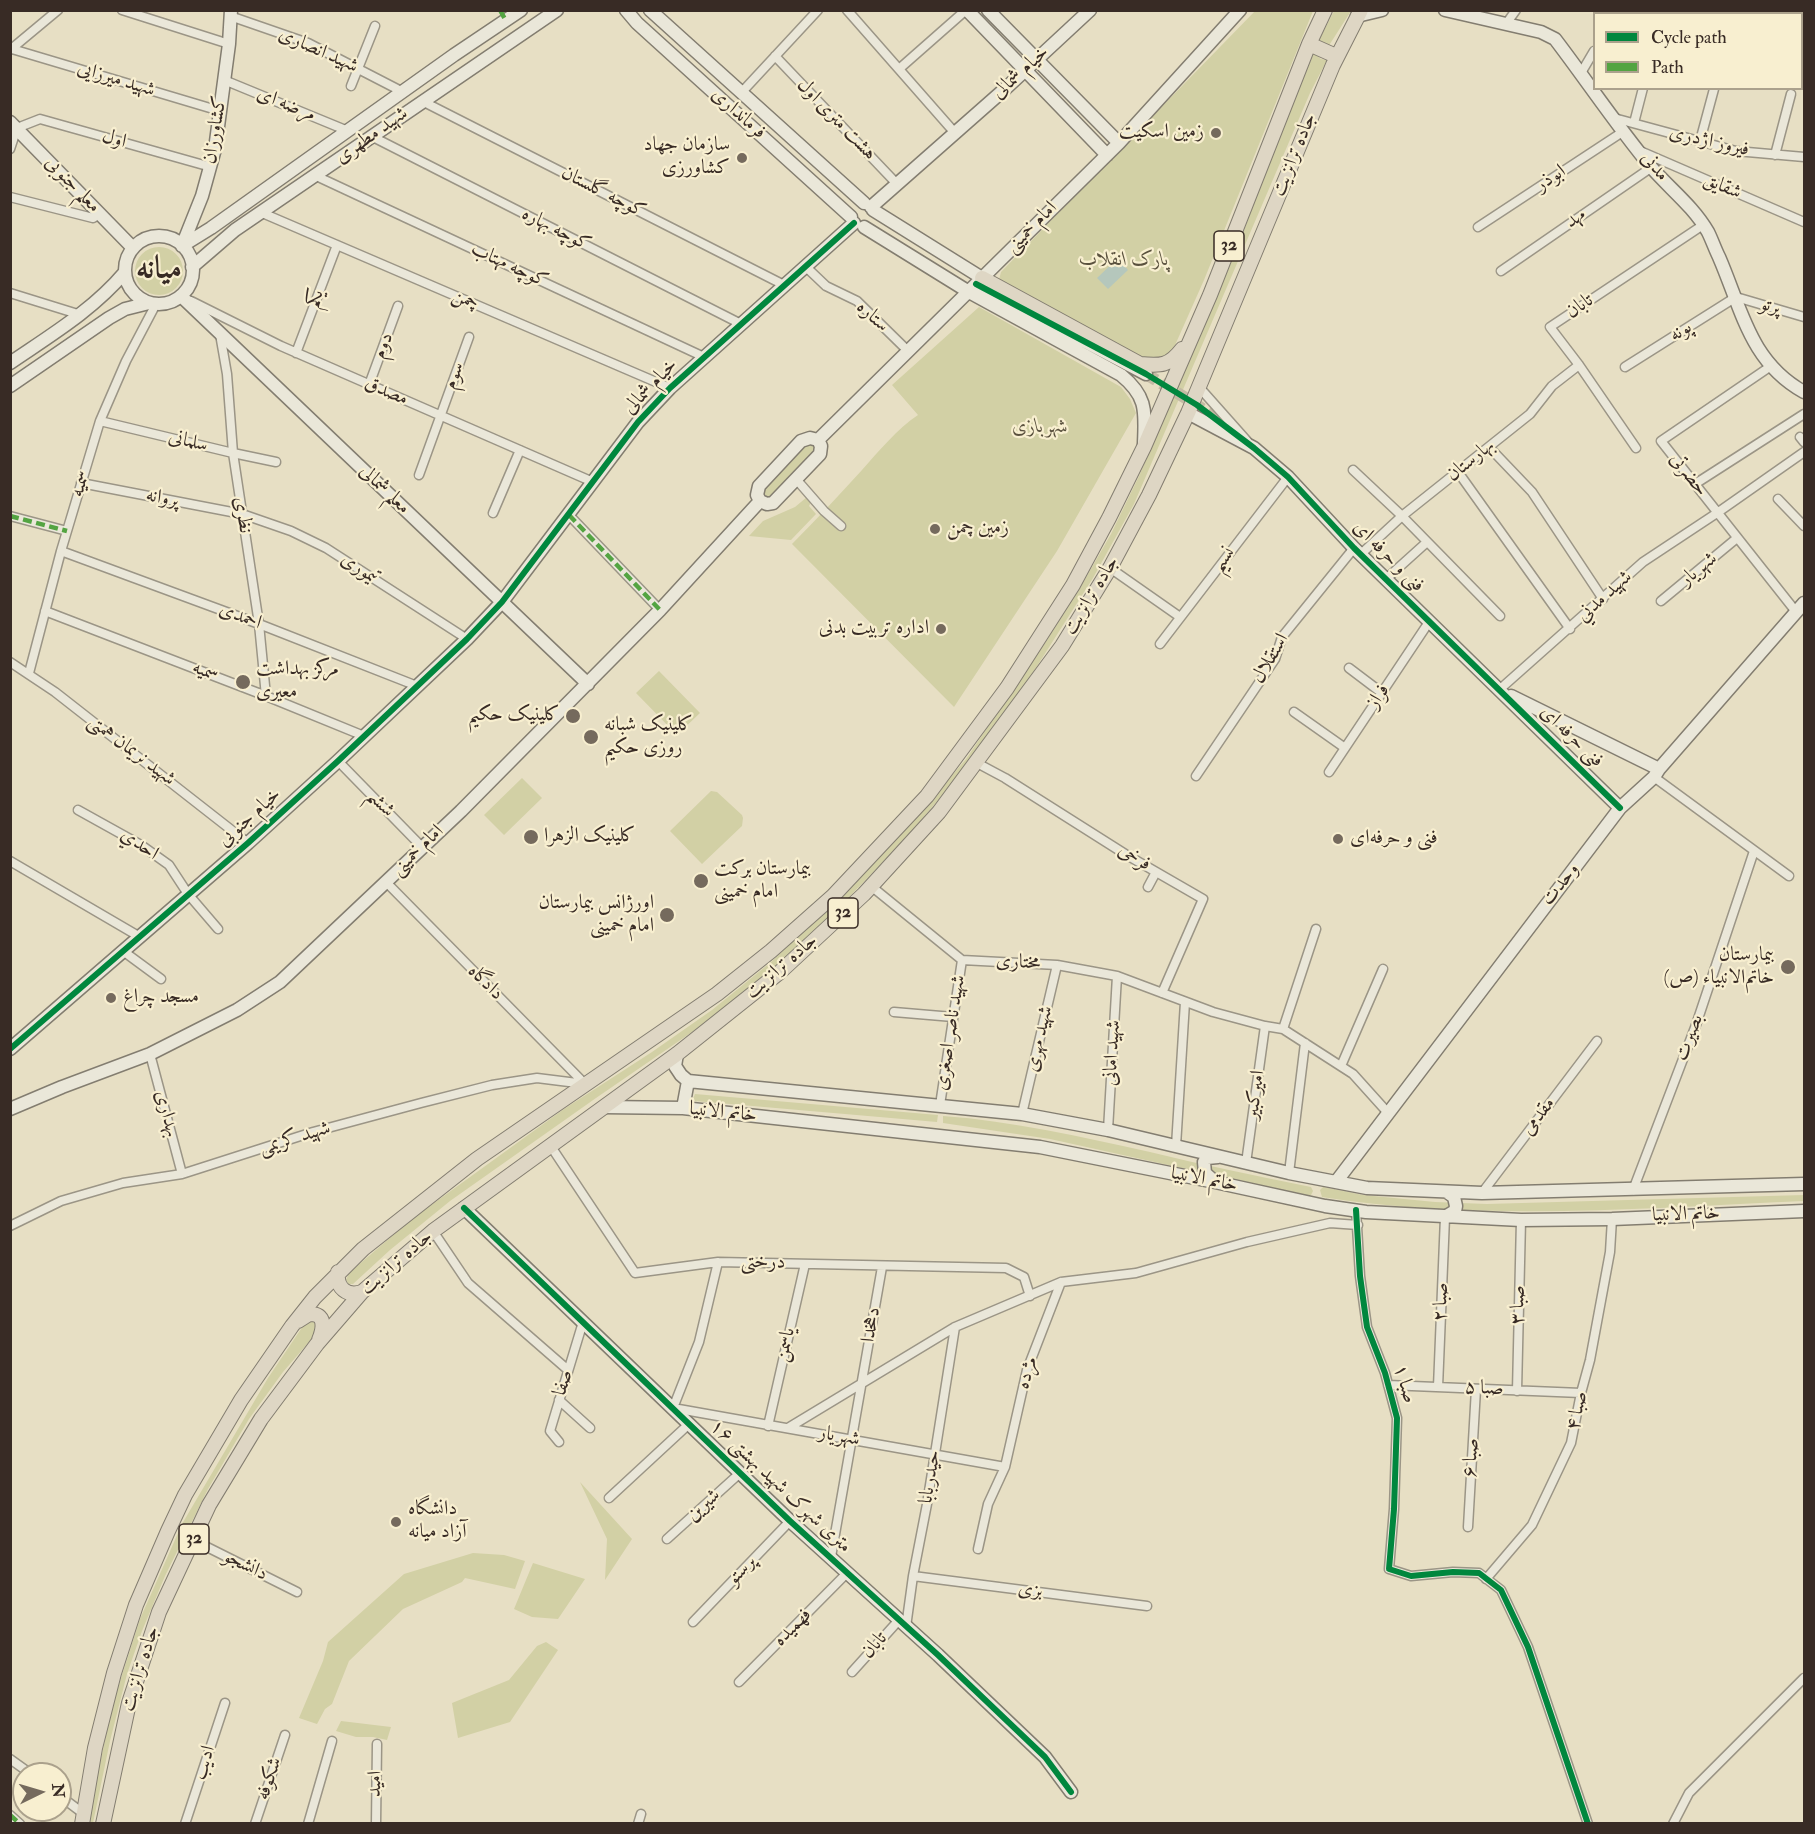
<!DOCTYPE html>
<meta charset="utf-8">
<style>
body{margin:0}
#map{position:relative;width:1815px;height:1834px;overflow:hidden;background:#e7dfc4;font-family:"IM FELL Double Pica",serif}
canvas{display:block}
.frame{position:absolute;inset:0;border:12px solid #382b25;pointer-events:none}
.legend{position:absolute;left:1593px;top:12px;width:210px;height:78px;box-sizing:border-box;background:#f8efd0;border:2px solid #aba18c;margin:0;padding:8px 10px;list-style:none;font-size:18px;color:#382b25}
.legend li{display:flex;align-items:center;gap:12px;height:30px}
.legend b{width:30px;border:2px solid #aba18c}
.north{position:absolute;left:12px;top:1762px;width:60px;height:60px;box-sizing:border-box;background:#f8efd0;border:2px solid #aba18c;border-radius:50%;rotate:85deg;font-size:16px;font-weight:700;line-height:24px;text-align:center;color:#382b25}
.north::after{content:'';display:block;margin:auto;width:21px;height:27px;background:#756a5d;clip-path:polygon(50% 0,100% 100%,50% 72%,0 100%)}
</style>
<div id="map">
<canvas width="1815" height="1834"></canvas>
<div class="frame"></div>
<ul class="legend">
<li><b style="height:8px;background:#00873e"></b>Cycle path</li>
<li><b style="height:8px;background:#53a442"></b>Path</li>
</ul>
<div class="north">N</div>
</div>
<script>
const ctx = document.querySelector('canvas').getContext('2d');
ctx.lineJoin = 'round';
function fill(path, color) {
  ctx.fillStyle = color;
  ctx.fill(path, 'evenodd');
}
function strokePath(path, color, width, dash) {
  ctx.strokeStyle = color;
  ctx.lineWidth = width;
  ctx.lineCap = dash ? 'butt' : 'round';
  ctx.setLineDash(dash || []);
  ctx.stroke(path);
}
function label(font, color, halo, rows, align = 'center') {
  ctx.font = font + ' "IM FELL Double Pica",Amiri,serif';
  ctx.lineWidth = 4.5;
  ctx.setLineDash([]);
  ctx.textBaseline = 'middle';
  ctx.strokeStyle = halo;
  ctx.fillStyle = color;
  for (const [text, x, y, turn = 0] of rows) {
    ctx.save();
    ctx.translate(x, y);
    ctx.rotate((+turn || 0) * Math.PI / 180);
    ctx.textAlign = isNaN(turn) ? turn : align;
    if (halo) ctx.strokeText(text, 0, 0);
    ctx.fillText(text, 0, 0);
    ctx.restore();
  }
}
fill(new Path2D(`
 M1255,11H1313L1204,280L1172,352L1168,357L1140,359L999,280L1001,272Z
 M1334,11H1351L1328,47L1318,42Z
 M1314,53L1321,59L1327,60L1310,93L1134,504L1093,578L1025,685L969,764L904,840L827,920L755,985L695,1030L596,1098L450,1201L390,1250L353,1284H348L346,1280L349,1273L412,1219L564,1109L652,1052L712,1010L771,962L844,893L908,827L966,759L1047,640L1080,588L1111,534L1140,474L1237,249L1278,139Z
 M135 271a24 24 0 1 1 48 0a24 24 0 1 1-48 0Z
 M979,307L1121,387L1130,399L1136,413L1057,551L954,707L792,544C816,520 839,495 862,470C879,451 897,429 918,415L892,385Z
 M809,441L819,447L772,500L762,499V487Z
 M807,497L811,502L809,506L816,514L791,540L749,536L763,521L795,507Z
 M659,671L700,713L677,735L636,693Z
 M522,778L542,798L504,835L484,815Z
 M711,791L717,792L742,815L743,818L742,826L702,864L670,831Z
 M695,1094L938,1115L937,1122L695,1101L693,1099Z
 M943,1116C1013,1121 1081,1137 1150,1152C1203,1165 1257,1176 1311,1187L1313,1191L1311,1195H1305L1050,1139L943,1123Z
 M1323,1187L1363,1195L1435,1202L1487,1204L1804,1195V1201C1644,1208 1482,1222 1322,1197L1320,1190Z
 M311,1319L317,1321L315,1335L283,1372L249,1419L208,1489L165,1576L142,1631L127,1674L110,1741L93,1823L89,1824L94,1790L114,1700L140,1619L182,1524L268,1378L303,1326Z
 M580,1482L632,1539L605,1580L607,1539Z
 M473,1553L504,1555L525,1561L515,1589L465,1578L462,1582L403,1609L349,1661L332,1704L325,1709L317,1724L299,1718L323,1661L328,1642L404,1574Z
 M533,1563L585,1579L558,1619L532,1617L514,1609Z
 M546,1642L558,1650L510,1722L458,1738L452,1703L509,1680L537,1646Z
 M341,1721L391,1727L387,1740L373,1737H356L336,1731Z`), '#d2d0a5');
fill(new Path2D(`
 M1118,258L1128,270L1108,289L1097,278Z`), '#b5c7bc');
strokePath(new Path2D(`
 M1146,374L1197,405L1234,433`), '#c4bba4', 12, [12, 6]);
const street = new Path2D(`
 M122,10L229,44
 M847,10L955,133
 M1617,14L1619,10
 M230,16L308,43L403,92
 M1506,24L1516,10
 M12,49L220,111
 M10,50L58,10
 M1802,50H1804
 M775,56L897,184
 M899,69L966,10
 M1581,73L1594,51
 M224,80L348,131
 M351,86L375,26
 M741,93L818,10
 M422,101L784,285
 M1614,118L1736,151L1804,157
 M1634,123L1643,88
 M371,136L741,324
 M1700,141L1714,89
 M10,149L17,128L40,119L211,167
 M1640,151L1804,222
 M1775,155L1791,94
 M314,175L704,357
 M10,197L93,218L100,214
 M260,212L670,388
 M1478,227L1624,131
 M805,266L826,286L857,301L908,351
 M1501,271L1652,167
 M10,293L81,315
 M191,301L281,346L593,482
 M220,334L227,374L233,453L259,624L266,696
 M296,353L337,245
 M1771,366L1661,441L1797,613
 M1625,367L1736,297L1804,317
 M369,385L398,306
 M1199,387L1247,441
 M100,421L233,453L276,462
 M1800,437L1804,442
 M1489,447L1532,492L1603,599
 M1636,448L1579,365L1550,327L1703,225
 M1353,470L1402,516L1500,616
 M1458,472L1570,629
 M419,475L469,337
 M796,479L824,511L841,526
 M81,483L242,514L291,531L326,548L467,639
 M1695,484L1804,414
 M1778,499L1804,526
 M493,513L520,450
 M569,515L660,610
 M10,516L67,531
 M61,551L259,624L417,686
 M1361,554L1402,516L1530,414L1552,386L1579,365
 M1110,568L1180,617
 M1386,579L1427,542
 M1661,601L1737,538
 M45,611L266,696L364,736
 M1160,644L1288,477
 M10,662L55,692L248,843
 M1349,668L1382,693
 M29,673L61,551L100,421L126,361L156,304
 M1499,690L1643,562L1717,513L1804,452
 M1294,712L1345,748
 M338,761L422,847
 M977,763L1005,778L1125,854L1203,899L1162,993
 M1329,772L1429,622
 M1196,776L1275,659L1282,637L1354,548
 M1654,777L1789,876
 M78,810L141,845L169,865L188,894L218,929
 M10,861L140,937
 M386,882L585,1084
 M871,886L962,960L1057,965L1117,976L1213,1012L1265,1026L1283,1029L1353,1074L1389,1114
 M1148,887L1156,872
 M123,951L161,979
 M894,1012L953,1017
 M1283,1029L1316,929
 M150,1054L182,1174
 M1341,1066L1383,969
 M940,1105L962,960
 M1022,1114L1057,965
 M1108,1130L1117,976
 M550,1145L635,1273L718,1262L1006,1268L1024,1277L1030,1296
 M1176,1146L1185,1002
 M1246,1163L1265,1026
 M1289,1173L1305,1043
 M1633,1190L1696,1025L1754,851
 M1482,1193L1597,1041
 M1356,1210L1360,1276L1367,1327L1385,1373L1397,1418L1394,1509L1389,1569L1411,1576L1453,1572L1479,1573L1501,1590L1528,1647L1588,1824
 M10,1226L61,1201L123,1183L182,1174L313,1132L421,1103L492,1085L537,1078L585,1084
 M433,1231L468,1283L568,1370
 M718,1262L699,1342L673,1408L1005,1467
 M1388,1385L1581,1393
 M1438,1387L1445,1217
 M1517,1391L1521,1220
 M559,1400L590,1428
 M768,1426L805,1264
 M788,1428L955,1327L1061,1282L1136,1273L1247,1242L1330,1223L1358,1225
 M559,1442L550,1431L583,1322
 M609,1498L689,1424
 M1468,1527L1476,1389
 M667,1539L740,1473
 M193,1540L297,1592
 M978,1549L988,1504L1005,1467L1027,1370L1061,1282
 M831,1557L882,1267
 M913,1576L1147,1606
 M1486,1579L1532,1525L1571,1443L1581,1393L1590,1360L1610,1252L1612,1219
 M693,1622L790,1521
 M906,1627L913,1576L927,1504L955,1327
 M852,1672L899,1620
 M739,1682L847,1573
 M10,1759L31,1774
 M60,1796L84,1814
 M10,1815L20,1824
 M185,1824L225,1703
 M255,1824L285,1735
 M308,1824L332,1741
 M376,1824L377,1744
 M638,1824L641,1814
 M1673,1824L1689,1793L1804,1678`);
const secondary = new Path2D(`
 M626,10L637,23L851,217
 M650,10L864,203
 M967,10L1107,155
 M988,10L1119,143
 M1445,10L1541,32L1555,39C1587,81 1617,126 1651,167C1670,189 1693,206 1708,232C1712,240 1715,249 1719,257C1742,310 1750,362 1804,392
 M1357,16L1382,10
 M10,122L133,248
 M871,207L1006,88L1090,10
 M873,210L982,278
 M864,227L969,292L1121,375C1148,397 1145,412 1144,444
 M125 270a34 34 0 1 1 68 0a34 34 0 1 1-68 0Z
 M182,246L211,228L454,55L521,10
 M182,246L202,196L215,149L229,44L231,10
 M192,267L235,230L557,10
 M976,284L1146,374
 M181,296L588,684
 M10,363C51,335 93,310 125,272
 M10,386L109,318L125,309L149,303
 M1188,413L1254,448L1288,477L1354,548L1620,808
 M810,438L818,440L821,446L820,454L773,503L767,504L760,501L757,495L759,486L801,441Z
 M818,440L1119,143L1240,10
 M1511,696L1659,769
 M10,1049L248,843L338,761L467,639L502,602L638,422L670,388L854,223
 M677,1054L675,1066L681,1075L688,1081L1022,1114L1108,1130L1289,1173L1367,1188L1482,1193L1804,1184
 M604,1107L683,1108L1040,1147L1215,1182L1325,1206L1366,1212L1521,1220L1612,1219L1804,1211
 M683,1108L688,1081
 M10,1109L62,1087L150,1054L237,1010L280,982L461,811L660,610L760,501
 M1214,1181L1205,1173L1204,1162L1207,1158L1218,1157
 M1336,1182L1620,808L1654,777L1659,769L1804,603
 M464,1208L790,1521L938,1655L1045,1757L1071,1792
 M1445,1217L1455,1211L1456,1206L1454,1197L1447,1192`);
const primary = new Path2D(`
 M1309,44L1336,56
 M982,278L1140,364C1161,366 1169,366 1182,349
 M338,1272C336,1288 347,1297 362,1292
 M298,1321L309,1314C326,1313 324,1328 319,1340
 M82,1824L95,1748L114,1673L136,1605L168,1531L185,1495L241,1400L292,1326L315,1297L363,1249L477,1159L717,994L771,951L833,896L927,796L1007,688L1073,585L1109,518L1144,447L1210,295L1309,44L1325,10
 M103,1824L129,1703L159,1612L209,1505L261,1419L317,1344L362,1292L433,1231L677,1054L780,972L864,894L939,812L1062,646L1110,568L1149,495L1188,413L1333,65L1361,10`);
strokePath(street, '#9b9586', 11);
strokePath(secondary, '#837d70', 15);
strokePath(primary, '#837d70', 16);
strokePath(street, '#eae7d9', 8);
strokePath(secondary, '#eae7d9', 12);
strokePath(primary, '#ded6c4', 14);
strokePath(new Path2D(`
 M500,10L506,21
 M569,515L660,610
 M10,516L67,531
 M10,1815L20,1824`), '#53a442', 4.5, [9, 4.5]);
strokePath(new Path2D(`
 M976,284L1146,374L1197,405L1254,448L1288,477L1354,548L1620,808
 M10,1049L248,843L338,761L467,639L502,602L638,422L670,388L854,223
 M464,1208L790,1521L938,1655L1045,1757L1071,1792
 M1356,1210L1360,1276L1367,1327L1385,1373L1397,1418L1394,1509L1389,1569L1411,1576L1453,1572L1479,1573L1501,1590L1528,1647L1588,1824`), '#00873e', 6);
for (const [x, y, r, color] of [
 [1216,133,6,"#756a5d"],
 [742,158,6,"#756a5d"],
 [935,529,6,"#756a5d"],
 [941,629,6,"#756a5d"],
 [243,682,8,"#756a5d"],
 [573,716,8,"#756a5d"],
 [591,737,8,"#756a5d"],
 [531,837,8,"#756a5d"],
 [1338,839,6,"#756a5d"],
 [701,881,8,"#756a5d"],
 [667,915,8,"#756a5d"],
 [1788,967,8,"#756a5d"],
 [111,998,6,"#756a5d"],
 [396,1522,6,"#756a5d"]
]) {
  const dot = new Path2D();
  dot.arc(x, y, r, 0, 2 * Math.PI);
  ctx.fillStyle = color;
  ctx.fill(dot);
  strokePath(dot, '#f8efd0', 2);
}
for (const [x, y, w] of [
 [1229,246,30],
 [843,913,30],
 [194,1539,30]
]) {
  const box = new Path2D();
  box.roundRect(x - w / 2, y - 15, w, 30, 4.5);
  ctx.fillStyle = '#f8efd0';
  ctx.fill(box);
  strokePath(box, '#382b25', 1.5);
}
label('bold 18px', '#382b25', null, [
 ["32",1229,246],
 ["32",843,913],
 ["32",194,1539]
]);
label('20px', '#382b25', '#f8efd0', [
 ["شهید انصاری",318,51,24],
 ["خیام شمالی",1021,73,-42],
 ["شهید میرزایی",116,80,17],
 ["مرضه ای",286,105,22],
 ["فرمانداری",738,114,42],
 ["هشت متری اول",836,120,46],
 ["کشاورزان",216,130,-81],
 ["شهید مطهری",372,136,-35],
 ["اول",114,140,16],
 ["فیروز اژدری",1709,142,13],
 ["جاده ترانزیت",1295,155,-68],
 ["مدنی",1654,167,49],
 ["ابوذر",1551,179,-34],
 ["معلم جنوبی",72,185,46],
 ["شقایق",1722,187,23],
 ["کوچه گلستان",603,193,27],
 ["مهد",1576,219,-34],
 ["امام خمینی",1032,228,-45],
 ["کوچه بهاره",556,230,27],
 ["کوچه مهتاب",509,266,25],
 ["یکم",316,299,-69],
 ["چمن",465,300,23],
 ["تابان",1580,307,-34],
 ["پرتو",1770,307,15],
 ["ستاره",872,317,42],
 ["پونه",1681,332,-32],
 ["دوم",384,346,-70],
 ["سوم",455,376,-70],
 ["خیام شمالی",651,387,-46],
 ["مصدق",386,392,23],
 ["سلمانی",188,442,14],
 ["بهارستان",1471,461,-39],
 ["حضرتی",1688,475,52],
 ["سمیه",81,484,-74],
 ["معلم شمالی",384,490,44],
 ["پروانه",162,499,11],
 ["نظری",242,515,81],
 ["فنی و حرفه ای",1388,557,45],
 ["نسيم",1224,560,-52],
 ["تیموری",359,569,33],
 ["شهریار",1699,570,-39],
 ["جاده ترانزیت",1092,596,-59],
 ["شهيد مدني",1605,597,-42],
 ["احمدی",240,617,21],
 ["استقلال",1271,659,-60],
 ["سميه",205,672,21],
 ["فراز",1379,697,-56],
 ["فنی حرفه ای",1571,737,44],
 ["شهید نریمان همتی",131,751,37],
 ["ششم",380,804,45],
 ["خیام جنوبی",250,818,-42],
 ["احدي",139,845,34],
 ["امام خمینی",418,851,-44],
 ["فرخی",1134,858,31],
 ["وحدت",1561,885,-52],
 ["مختاری",1018,963,3],
 ["جاده ترانزیت",782,967,-41],
 ["دادگاه",485,983,45],
 ["شهید ناصر اصغری",951,1033,-81],
 ["بصيرت",1690,1038,-70],
 ["شهید مهری",1040,1039,-77],
 ["شهید امانی",1113,1053,-87],
 ["امیرکبیر",1256,1095,-82],
 ["خاتم الانبیا",723,1113,6],
 ["بهداری",166,1114,75],
 ["مقدمی",1539,1117,-53],
 ["شهید کریمی",295,1139,-17],
 ["خاتم الانبیا",1204,1180,11],
 ["خاتم الانبیا",1686,1215,-2],
 ["جاده ترانزیت",397,1263,-41],
 ["درختی",763,1263,1],
 ["صبا ۲",1442,1302,-88],
 ["صبا ۳",1519,1305,-89],
 ["دهخدا",872,1325,-80],
 ["یاسمن",786,1345,-77],
 ["مژده",1028,1373,-73],
 ["صفا",564,1383,-73],
 ["صبا ۱",1404,1384,73],
 ["صبا ۵",1484,1389,2],
 ["صبا ۴",1578,1411,-78],
 ["شهریار",839,1437,10],
 ["صبا ۶",1472,1458,-86],
 ["حیدربابا",931,1477,-81],
 ["۱۶ متری شهرک شهيد بهشتی",780,1487,43],
 ["شیرین",704,1506,-42],
 ["دانشجو",245,1566,26],
 ["پرستو",742,1571,-46],
 ["بزی",1030,1591,7],
 ["فهمیده",793,1628,-45],
 ["تابان",875,1646,-48],
 ["جاده ترانزیت",141,1669,-73],
 ["ادیب",205,1763,-72],
 ["شکوفه",270,1779,-71],
 ["امید",376,1784,-89]
]);
label('20px', '#382b25', '#f8efd0', [
 ["زمین اسکیت",1204,133,"right"],
 ["سازمان جهاد",730,146,"right"],
 ["کشاورزی",730,169,"right"],
 ["زمین چمن",947,529],
 ["اداره تربیت بدنی",929,629,"right"],
 ["مرکز بهداشت",256,670],
 ["معیری",256,693],
 ["کلینیک حکیم",560,716,"right"],
 ["کلینیک شبانه",604,726],
 ["روزی حکیم",604,749],
 ["کلینیک الزهرا",544,837],
 ["فنی و حرفه‌ای",1350,839],
 ["بیمارستان برکت",714,870],
 ["امام خمینی",714,893],
 ["اورژانس بیمارستان",654,904,"right"],
 ["امام خمینی",654,927,"right"],
 ["بیمارستان",1774,956,"right"],
 ["خاتم‌الانبیاء (ص)",1774,979,"right"],
 ["مسجد چراغ",123,998],
 ["دانشگاه",408,1510],
 ["آزاد میانه",408,1533]
], 'left');
label('italic 20px', '#5a513e', '#f8efd0', [
 ["پارک انقلاب",1124,261],
 ["شهربازی",1040,428]
]);
label('bold 32px', '#382b25', '#f8efd0', [
 ["میانه",159,271]
]);
</script>
